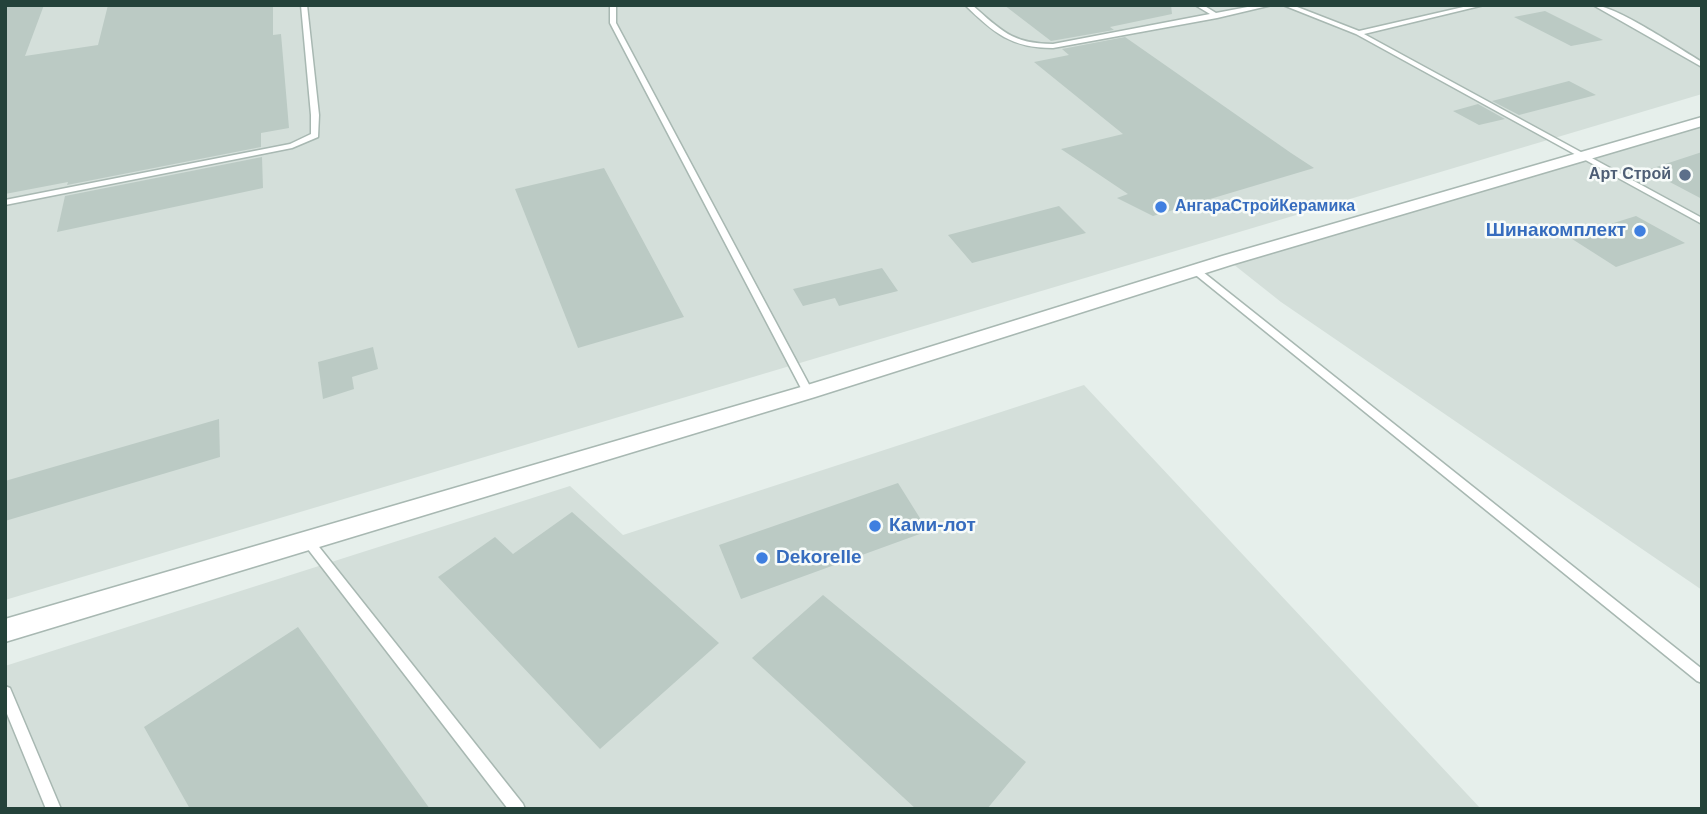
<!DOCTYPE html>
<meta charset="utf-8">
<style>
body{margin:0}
#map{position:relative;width:1707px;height:814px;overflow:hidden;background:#e6efeb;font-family:Arial,sans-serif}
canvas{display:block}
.frame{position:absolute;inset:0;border:7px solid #24423a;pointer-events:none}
</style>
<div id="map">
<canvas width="1707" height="814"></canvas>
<div class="frame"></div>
</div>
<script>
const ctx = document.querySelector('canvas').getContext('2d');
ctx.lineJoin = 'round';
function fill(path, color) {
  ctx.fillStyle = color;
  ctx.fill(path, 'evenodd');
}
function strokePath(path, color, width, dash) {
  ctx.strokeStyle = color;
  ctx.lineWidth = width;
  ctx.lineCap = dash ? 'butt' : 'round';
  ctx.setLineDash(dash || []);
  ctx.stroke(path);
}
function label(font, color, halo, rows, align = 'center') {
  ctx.font = font + ' Arial,sans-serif';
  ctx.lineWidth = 5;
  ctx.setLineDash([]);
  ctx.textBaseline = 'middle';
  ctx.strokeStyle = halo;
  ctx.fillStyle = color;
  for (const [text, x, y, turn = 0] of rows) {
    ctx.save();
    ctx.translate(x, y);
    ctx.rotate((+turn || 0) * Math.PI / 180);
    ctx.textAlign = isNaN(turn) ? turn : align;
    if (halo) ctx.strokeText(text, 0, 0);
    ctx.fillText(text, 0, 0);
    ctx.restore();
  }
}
fill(new Path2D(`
 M5,5H1702V94L5,600Z
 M1702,121V590L1281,302L1228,260Z
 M1084,385L1481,809H5V666L570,486L623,535Z`), '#d4dfda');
fill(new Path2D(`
 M5,5H44L25,56L98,45L108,5H273V35L281,34L289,128L261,133V147L67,185L68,182L5,194Z
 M1004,5H1171L1172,14L1110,27L1114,30L1051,41Z
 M1545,11L1603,40L1571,46L1514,17Z
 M1125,37L1291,153L1314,168L1153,216L1117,198L1128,194L1061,149L1123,134L1034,62L1069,55L1062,49Z
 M1569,81L1596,95L1519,115L1492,101Z
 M1478,104L1505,119L1479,125L1453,111Z
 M1702,152V199L1647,170Z
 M262,157L263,188L57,232L65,196Z
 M604,168L684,317L578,348L515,189Z
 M1059,206L1086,233L972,263L948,235Z
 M1636,216L1685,243L1616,267L1569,237Z
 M882,268L898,291L839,306L835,298L803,306L793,289Z
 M373,347L378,369L352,377L354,389L323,399L318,362Z
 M219,419L220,457L5,521V481Z
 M898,483L928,531L741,599L719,545Z
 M572,512L719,643L600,749L438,577L495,537L513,554Z
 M823,595L1026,762L987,809H916L752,658Z
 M298,627L430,809H190L144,727Z`), '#bbcac4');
const service = new Path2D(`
 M301,5H307L319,115L318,137L292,148L5,205V200L290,144L311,134V115Z
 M610,5H616V23L813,392L812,395H804L803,392L610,23Z
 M965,5H972C1001,30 1012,44 1053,44L1210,14L1195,5H1203L1216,13L1258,5H1272L1217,18L1053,48C1011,48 994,33 965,5Z
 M1283,5H1292L1359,31L1472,5H1484L1364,34L1702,218V224L1356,34Z
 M1593,5C1615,5 1680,49 1702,62V67Z
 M1195,267L1198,268L1702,669V683L1697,681L1192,272L1191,270L1192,268Z
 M308,536L312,538L523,804L525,809H508L304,544L302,541L304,538Z
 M5,686L10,688L61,809H46L5,709Z`);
const minor = new Path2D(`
 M1702,117V126L1234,264L815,397L5,642V619L801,387L1222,256Z`);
strokePath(service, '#a8b8b2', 3);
strokePath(minor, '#a8b8b2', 3);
fill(service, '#fff');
fill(minor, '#fff');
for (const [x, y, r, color] of [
 [1685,175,7,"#5c6f8a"],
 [1161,207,7,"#3f7fe0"],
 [1640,231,7,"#3f7fe0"],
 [875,526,7,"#3f7fe0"],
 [762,558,7,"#3f7fe0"]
]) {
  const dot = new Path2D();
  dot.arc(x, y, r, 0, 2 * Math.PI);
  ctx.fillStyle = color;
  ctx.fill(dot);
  strokePath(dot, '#f7fbf9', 2.5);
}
label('bold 16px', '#4e5e75', '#f7fbf9', [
 ["Арт Строй",1671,175]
], 'right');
label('bold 16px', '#366cbe', '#f7fbf9', [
 ["АнгараСтройКерамика",1175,207]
], 'left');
label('bold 19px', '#366cbe', '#f7fbf9', [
 ["Шинакомплект",1626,231,"right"],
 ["Ками-лот",889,526],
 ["Dekorelle",776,558]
], 'left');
</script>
